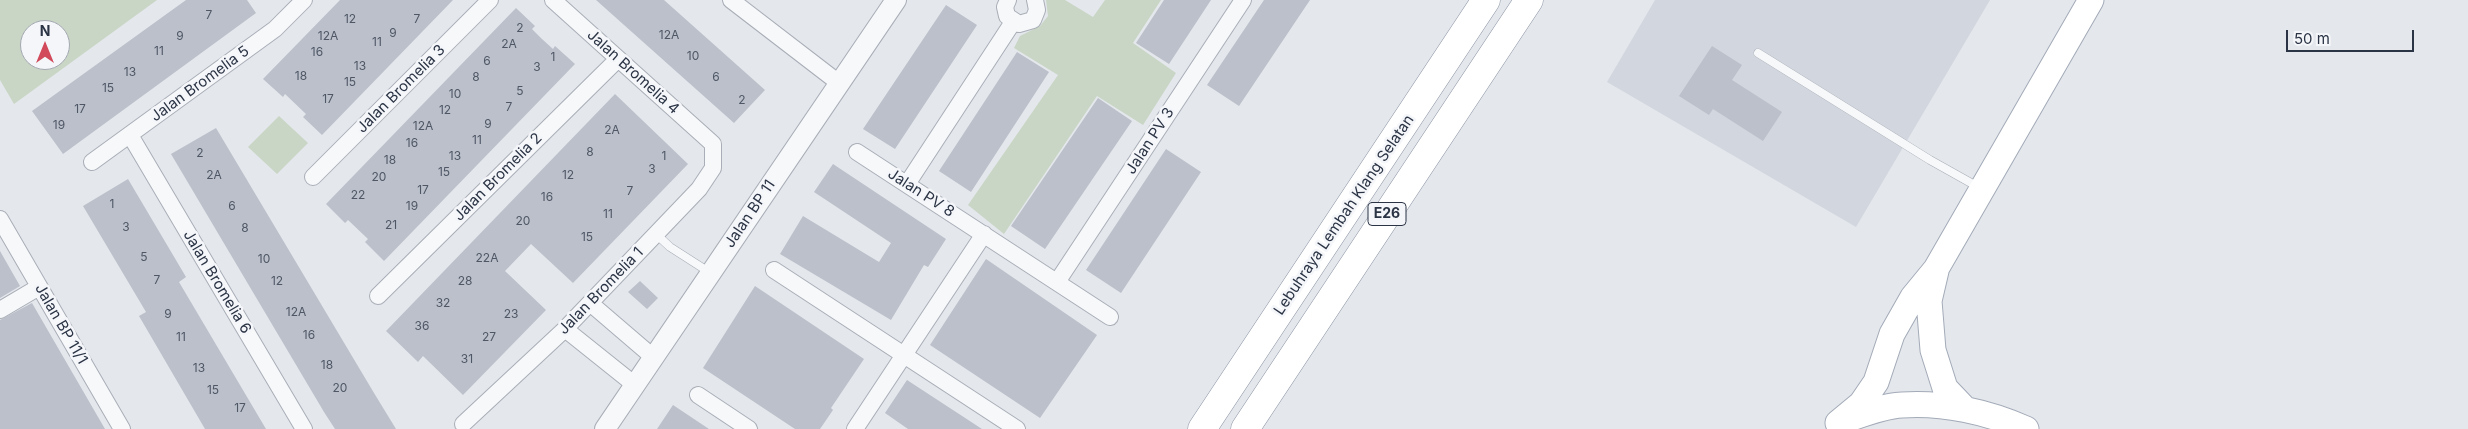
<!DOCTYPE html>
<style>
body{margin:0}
#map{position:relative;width:2468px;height:429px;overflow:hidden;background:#e4e7ec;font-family:Inter,sans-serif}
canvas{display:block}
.north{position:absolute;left:20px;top:20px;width:50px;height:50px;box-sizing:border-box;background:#f4f6f9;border:1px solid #a4a8b1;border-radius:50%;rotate:0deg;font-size:14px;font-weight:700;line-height:20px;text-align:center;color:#2b3445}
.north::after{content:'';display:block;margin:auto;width:18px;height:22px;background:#d1495b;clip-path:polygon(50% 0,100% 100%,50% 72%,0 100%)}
.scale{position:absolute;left:2286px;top:30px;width:128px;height:22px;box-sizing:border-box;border:2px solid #2b3445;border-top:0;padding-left:6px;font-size:15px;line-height:18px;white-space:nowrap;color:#2b3445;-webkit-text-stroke:4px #f4f6f9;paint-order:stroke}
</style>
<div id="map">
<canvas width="2468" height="429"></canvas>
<div class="north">N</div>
<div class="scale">50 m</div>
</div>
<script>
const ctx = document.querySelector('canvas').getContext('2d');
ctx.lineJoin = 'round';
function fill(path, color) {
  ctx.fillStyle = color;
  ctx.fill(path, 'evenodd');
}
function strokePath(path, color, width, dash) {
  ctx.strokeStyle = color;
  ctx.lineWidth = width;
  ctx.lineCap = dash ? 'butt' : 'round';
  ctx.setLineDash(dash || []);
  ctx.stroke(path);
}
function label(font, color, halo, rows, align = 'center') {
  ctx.font = font + ' Inter,sans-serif';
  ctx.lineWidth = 5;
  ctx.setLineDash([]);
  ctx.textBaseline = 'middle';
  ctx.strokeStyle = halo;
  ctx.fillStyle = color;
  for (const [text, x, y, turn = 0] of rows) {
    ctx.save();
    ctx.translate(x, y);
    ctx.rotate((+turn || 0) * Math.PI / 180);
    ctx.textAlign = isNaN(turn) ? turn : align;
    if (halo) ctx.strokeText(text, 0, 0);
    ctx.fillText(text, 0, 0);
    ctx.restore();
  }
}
fill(new Path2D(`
 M1655,0H1990L1856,227L1607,82Z`), '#d2d6de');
fill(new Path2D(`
 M0,0H157L14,104L0,80ZM30,30H60V60H30Z
 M1046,0H1065L1093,17L1105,0H1161L1133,43L1176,73L1143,125L1097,96L1004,234L968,205L1058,75L1014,48L1020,36L1040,26L1048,16Z
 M279,116L308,143L277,174L248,147Z`), '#c9d6c5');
fill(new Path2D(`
 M186,0H247L256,13L63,154L32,111Z
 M340,0H453L322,135L303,117L306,114L285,94L283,97L263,79Z
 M596,0H664L765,90L734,123Z
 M1164,0H1211L1169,64L1136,43Z
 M1264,0H1310L1239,106L1207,85Z
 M946,5L977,25L895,149L863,129Z
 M516,8L535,26L532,29L542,39L553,49L555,46L575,64L384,261L365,242L368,239L348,220L345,223L326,204Z
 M1712,46L1742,65L1732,80L1782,112L1763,141L1713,109L1709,115L1679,96Z
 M1017,52L1049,72L971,192L939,171Z
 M615,94L688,164L573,283L531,244L505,271L546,310L463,395L423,356L418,362L386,331Z
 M1098,98L1132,121L1045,249L1011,226Z
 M216,128L374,393L396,429H335L324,412L171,154Z
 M1166,149L1201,172L1121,293L1086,270Z
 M833,164L946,239L928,267L924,265L891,320L780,254L803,216L879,262L891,243L814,192Z
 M128,179L186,277L179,282L266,429H205L139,316L146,312L83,206Z
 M0,251L20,286L0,298Z
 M986,259L1097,335L1040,418L930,345Z
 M640,281L658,298L647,309L628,292Z
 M755,286L864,359L831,408L833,410L820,429H795L703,368Z
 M32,303L105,429H0V320Z
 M907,380L982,429H908L885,413Z
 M673,405L709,429H657Z`), '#bbc0ca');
const service = new Path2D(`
 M1758,53L1930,160L1980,188
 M656,234L670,247L709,272`);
const minor = new Path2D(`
 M731,0L839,83
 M1008,0L1005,7L1007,16L1019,24L1033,20L1037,10L1035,0
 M130,135L304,429
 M857,152L1110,317
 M92,162L275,29L304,0
 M313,177L490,0
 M907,184L1013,22
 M0,219L122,429
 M774,270L1017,429
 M1057,282L1243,0
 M378,296L618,59
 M590,303L653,357
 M0,310L39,287
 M565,329L635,385
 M698,395L749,429
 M463,424L565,329L699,189L713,168V144L553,0
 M855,429L984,234`);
const tertiary = new Path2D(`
 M605,429L896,0`);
const primary = new Path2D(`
 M1936,271L1929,301L1933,350L1945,388L1965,409
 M1846,420C1863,414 1883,406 1902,405C1943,402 1988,412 2026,429
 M1838,423L1861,404L1876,382L1892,334L1913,297L1936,269L2091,0`);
const motorway = new Path2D(`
 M1202,429L1486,0
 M1245,429L1529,0`);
strokePath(service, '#a9aeb7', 9);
strokePath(minor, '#a9aeb7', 18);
strokePath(tertiary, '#a9aeb7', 22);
strokePath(primary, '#a3abb8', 27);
strokePath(motorway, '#8b94a3', 29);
strokePath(service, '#f7f8fa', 8);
strokePath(minor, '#f7f8fa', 16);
strokePath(tertiary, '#f7f8fa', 20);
strokePath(primary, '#fff', 25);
strokePath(motorway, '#fff', 28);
label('12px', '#4f5766', null, [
 ["7",209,15],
 ["12",350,19],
 ["7",417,19],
 ["2",520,28],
 ["9",393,33],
 ["12A",669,35],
 ["9",180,36],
 ["12A",328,36],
 ["11",377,42],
 ["2A",509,44],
 ["11",159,51],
 ["16",317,52],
 ["10",693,56],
 ["1",553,57],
 ["6",487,61],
 ["13",360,66],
 ["3",537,67],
 ["13",130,72],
 ["18",301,76],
 ["8",476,77],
 ["6",716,77],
 ["15",350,82],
 ["15",108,88],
 ["5",520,91],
 ["10",455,94],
 ["17",328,99],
 ["2",742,100],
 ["7",509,107],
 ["17",80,109],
 ["12",445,110],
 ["9",488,124],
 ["19",59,125],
 ["12A",423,126],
 ["2A",612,130],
 ["11",477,140],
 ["16",412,143],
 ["8",590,152],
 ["2",200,153],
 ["13",455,156],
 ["1",664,156],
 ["18",390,160],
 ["3",652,169],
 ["15",444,172],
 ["2A",214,175],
 ["12",568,175],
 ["20",379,177],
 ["17",423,190],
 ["7",630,191],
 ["22",358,195],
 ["16",547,197],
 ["1",112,204],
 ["6",232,206],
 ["19",412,206],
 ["11",608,214],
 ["20",523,221],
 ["21",391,225],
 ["3",126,227],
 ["8",245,228],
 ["15",587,237],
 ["5",144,257],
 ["22A",487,258],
 ["10",264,259],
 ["7",157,280],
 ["12",277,281],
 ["28",465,281],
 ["32",443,303],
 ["12A",296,312],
 ["9",168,314],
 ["23",511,314],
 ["36",422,326],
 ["16",309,335],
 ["11",181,337],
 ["27",489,337],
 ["31",467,359],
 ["18",327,365],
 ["13",199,368],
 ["20",340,388],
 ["15",213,390],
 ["17",240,408]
]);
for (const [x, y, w] of [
 [1387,214,38]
]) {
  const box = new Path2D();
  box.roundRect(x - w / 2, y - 11.5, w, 23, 4);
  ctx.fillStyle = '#f4f6f9';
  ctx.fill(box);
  strokePath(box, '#2b3445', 1);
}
label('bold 14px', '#2b3445', null, [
 ["E26",1387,214]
]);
label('15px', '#2b3445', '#f4f6f9', [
 ["Jalan Bromelia 4",633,72,42],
 ["Jalan Bromelia 5",200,84,-36],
 ["Jalan Bromelia 3",401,89,-45],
 ["Jalan PV 3",1150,141,-57],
 ["Jalan Bromelia 2",498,177,-45],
 ["Jalan PV 8",921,193,33],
 ["Jalan BP 11",750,214,-56],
 ["Lebuhraya Lembah Klang Selatan",1344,215,-56],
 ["Jalan Bromelia 6",217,282,59],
 ["Jalan Bromelia 1",601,291,-46],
 ["Jalan BP 11/1",61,324,60]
]);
</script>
